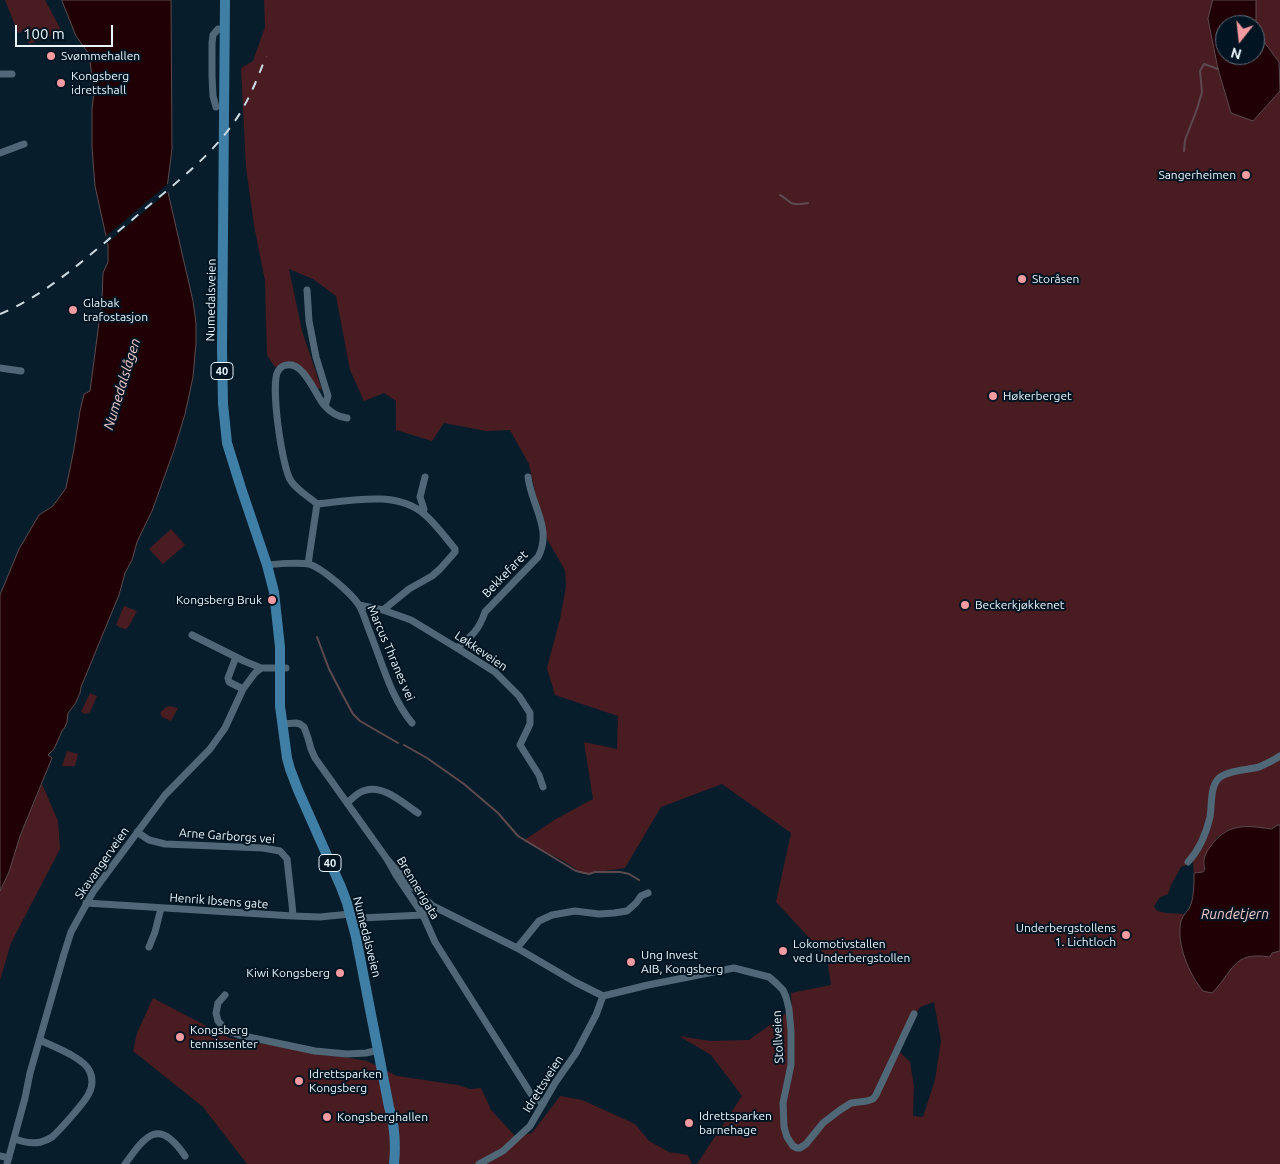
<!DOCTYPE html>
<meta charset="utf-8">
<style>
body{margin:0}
#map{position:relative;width:1280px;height:1164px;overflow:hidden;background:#071d2b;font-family:Ubuntu,sans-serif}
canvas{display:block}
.north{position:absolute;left:1215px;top:15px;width:50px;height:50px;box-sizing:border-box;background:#011421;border:1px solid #5f6e79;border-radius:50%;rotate:196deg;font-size:14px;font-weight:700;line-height:20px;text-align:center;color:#ebf6fd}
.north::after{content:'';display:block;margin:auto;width:18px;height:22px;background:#f49aa1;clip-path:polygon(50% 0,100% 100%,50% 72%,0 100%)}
.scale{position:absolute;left:15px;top:25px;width:98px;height:22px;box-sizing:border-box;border:2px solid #ebf6fd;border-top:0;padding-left:6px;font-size:15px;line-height:18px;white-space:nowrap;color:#ebf6fd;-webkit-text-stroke:4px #011421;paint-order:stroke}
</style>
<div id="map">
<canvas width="1280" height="1164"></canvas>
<div class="north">N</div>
<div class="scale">100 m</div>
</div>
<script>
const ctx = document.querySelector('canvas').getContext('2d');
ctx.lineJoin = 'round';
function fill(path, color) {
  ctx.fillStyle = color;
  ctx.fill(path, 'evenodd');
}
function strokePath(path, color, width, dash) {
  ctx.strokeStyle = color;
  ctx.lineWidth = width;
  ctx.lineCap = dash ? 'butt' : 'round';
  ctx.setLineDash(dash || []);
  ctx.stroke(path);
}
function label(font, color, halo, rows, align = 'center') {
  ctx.font = font + ' Ubuntu,sans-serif';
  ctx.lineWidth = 4;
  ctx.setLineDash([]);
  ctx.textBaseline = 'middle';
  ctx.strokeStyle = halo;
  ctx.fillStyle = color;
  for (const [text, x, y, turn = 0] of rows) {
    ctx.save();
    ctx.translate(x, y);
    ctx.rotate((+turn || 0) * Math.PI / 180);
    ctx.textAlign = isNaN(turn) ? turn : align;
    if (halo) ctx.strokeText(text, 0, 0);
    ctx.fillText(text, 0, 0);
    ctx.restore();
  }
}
fill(new Path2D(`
 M5,0H45L62,32L29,44L24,31L18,33Z
 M264,0H1213L1208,19L1218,69L1231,113L1253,120L1280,91V825H1278L1271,829L1246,826L1228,830L1216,838L1203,872L1194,873L1193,862L1181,867L1171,885L1168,894L1160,897L1154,906L1157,911L1167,913L1184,914L1182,920L1180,934L1185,958L1195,981L1212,992C1234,971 1232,951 1270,957L1272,953L1280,951V1164H697L742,1096L711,1055L679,1036L710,1041L749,1040L792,1009L791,993L831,985L827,957L776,902L791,833L722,784L661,807L625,868L583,874L564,861L523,841L556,819L593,799L584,742L617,749L618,716L555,695L547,668L560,619L566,586L565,570L547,539L537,502L529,464L510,430L486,431L444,423L432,441L396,430V401L384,393L364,401L350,370L336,296L313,279L289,269L302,331L322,390L309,384L293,367H275L267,355L265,281L254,225L246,167L241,68L253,61L265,27ZM934,1002L941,1041L935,1080L923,1117L913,1116L914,1087L910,1062L898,1050L901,1038L920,1007Z
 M1256,0H1280V67L1279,62L1256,31Z
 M171,529L185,545L163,564L149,549Z
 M124,606L137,611L129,626L126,629L121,628L116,625Z
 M90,693L97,696L90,712L86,714L81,712Z
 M170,706L178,708L171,721L162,717L160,713L166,707Z
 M67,751L78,754L75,766H62Z
 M42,784L58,821L60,849L11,943L0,980V891L9,872L20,836Z
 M153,998L229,1038L367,1061L397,1076L458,1085L470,1089L481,1088L491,1110L516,1137L532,1133L560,1096L582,1100L635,1124L649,1141L669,1152L688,1155L692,1164H247L203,1107L133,1051L137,1033Z`), '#491c21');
const water = new Path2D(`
 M62,0H171L172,149L167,188L193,301L196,323V343L193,377L185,414L174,450L152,511L137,542L132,560L125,573L119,595L81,687L80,693L75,704L68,713L67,722L65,727L62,731L54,749L48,755L52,758L20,836L9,872L0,891V595L19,549L39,515L53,506L66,488L74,449L80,411L84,394L90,391L102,300L103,273L108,262V245L95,186L92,147V109L94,92L89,54L76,36Z
 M1213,0H1256V31L1279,62L1280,91L1253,121L1231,113L1218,69L1208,19ZM1225,25H1255V55H1225Z
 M1278,825H1280V951L1272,953L1270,957C1232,951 1234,971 1212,993L1203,991C1189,974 1176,944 1181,921C1183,914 1189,911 1191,904C1194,895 1194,883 1194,873L1203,872L1205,869C1202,861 1205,854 1210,847C1227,823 1245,825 1271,829Z`);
fill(water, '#200004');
strokePath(water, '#5d4a4f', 1);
fill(new Path2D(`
 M170,182V190L105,245L104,238Z`), '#071d2b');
strokePath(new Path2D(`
 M1184,151L1185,140L1197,109L1202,92L1200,71L1204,64L1218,69
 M780,195C784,197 787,200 791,203C796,205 803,204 808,203
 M317,637L329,669L341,692L353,714L360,721L398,743
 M404,745L427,758L464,784L498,813L518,836L576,871L589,874L595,872H620L629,874L639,880`), '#5d4a4f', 2);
strokePath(new Path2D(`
 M0,74H12
 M216,107L213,96L212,76V43L213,35L218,29H225
 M0,153L24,144
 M307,290L309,321L316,357L328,396L325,406
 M0,368L21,371
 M317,504C309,497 297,490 291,481C282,468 270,384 278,371C280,368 283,365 287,365C304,362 315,394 324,405C330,412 338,417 347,418
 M423,513L424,509L420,497L425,477
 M308,564L317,504C350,501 396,490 424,514C435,523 445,537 455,549V552L440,569L432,576L409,589L383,610
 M267,565C275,564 301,562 309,564C322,568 351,593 359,605C363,612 366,622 369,630C382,662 390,696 412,723
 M359,605L383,610L411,620L457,648L495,672L519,696L530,713V724L520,745L539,775L543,787
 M192,635L244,661L261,668
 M457,648C472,636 479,630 485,612L538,557C553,529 531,505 528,477
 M236,657L228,678L229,682L243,689
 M282,724L296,723L300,724L304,727L308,738L311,749L315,758L387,859L396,875L423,915L435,942L531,1094L543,1104
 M347,803C352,799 357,793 363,791C382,783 403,803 418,813
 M137,832L149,840L165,844L263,848L280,851L287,859L292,904L293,916
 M387,859L405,880L433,906L517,948L575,982L603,996L648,985L734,968L769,977L776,983L783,990L786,997L789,1009L791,1031V1065L783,1103L784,1127L787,1137L793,1146L797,1148H800L806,1144L823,1123L840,1110L851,1103L867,1101L873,1099L876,1095L914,1014
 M1188,862C1200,849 1206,834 1210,817C1212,805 1210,788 1218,779C1227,770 1248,770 1259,767C1266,764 1274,760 1280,756
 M86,903L293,916L320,917L350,914
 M361,918L423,915L433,906
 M149,947L155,932L161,908
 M517,948L539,921L552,915L575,911L599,914L614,913L627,911L636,903L641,896L648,893
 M225,995L218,1003L216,1013L218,1021L226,1030L239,1035L315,1051L347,1054L366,1053L379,1050
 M15,1139C23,1142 32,1144 41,1142C44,1141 49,1139 52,1137C59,1131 86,1101 89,1093C93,1086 93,1077 89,1070C82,1057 54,1047 40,1040
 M0,1156L9,1158
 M7,1164L25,1098L30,1073L64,954L71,932L93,892L165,795L210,749L225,728L243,689L255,673L261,668H286
 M125,1164C146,1135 159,1117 185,1156
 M479,1164L503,1151L530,1126L555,1083L576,1053L596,1015L603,996`), '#4f6777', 7);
strokePath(new Path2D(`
 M225,0L222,349L223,404L227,443L241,488L267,565L274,592L280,647V706L287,758L290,769L298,790L341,887L347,903L356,937L389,1107C395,1126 396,1144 394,1164`), '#3f7fa5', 10);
strokePath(new Path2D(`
 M0,314C50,293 90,254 132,220C164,192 200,166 226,133C245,110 256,83 266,56`), '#cddae2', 2, [9, 9]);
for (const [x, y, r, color] of [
 [51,56,5,"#f49aa1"],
 [61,83,5,"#f49aa1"],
 [1246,175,5,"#f49aa1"],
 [1022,279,5,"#f49aa1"],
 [73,310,5,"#f49aa1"],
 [993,396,5,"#f49aa1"],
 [272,600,5,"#f49aa1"],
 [965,605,5,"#f49aa1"],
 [1126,935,5,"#f49aa1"],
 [783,951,5,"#f49aa1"],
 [631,962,5,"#f49aa1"],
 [340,973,5,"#f49aa1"],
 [180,1037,5,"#f49aa1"],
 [299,1081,5,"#f49aa1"],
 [327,1117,5,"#f49aa1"],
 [689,1123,5,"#f49aa1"]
]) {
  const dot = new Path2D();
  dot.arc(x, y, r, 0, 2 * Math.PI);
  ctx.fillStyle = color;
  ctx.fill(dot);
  strokePath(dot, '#011421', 2);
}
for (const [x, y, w] of [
 [222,371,22],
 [330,863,22]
]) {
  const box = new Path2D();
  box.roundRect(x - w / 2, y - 8.5, w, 17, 4);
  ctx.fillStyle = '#011421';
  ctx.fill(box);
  strokePath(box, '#ebf6fd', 1);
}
label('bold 11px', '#ebf6fd', null, [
 ["40",222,371],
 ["40",330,863]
]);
label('12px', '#ebf6fd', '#011421', [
 ["Svømmehallen",61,56],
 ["Kongsberg",71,76],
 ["idrettshall",71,90],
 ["Sangerheimen",1236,175,"right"],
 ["Storåsen",1032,279],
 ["Glabak",83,303],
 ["trafostasjon",83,317],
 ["Høkerberget",1003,396],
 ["Kongsberg Bruk",262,600,"right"],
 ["Beckerkjøkkenet",975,605],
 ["Underbergstollens",1116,928,"right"],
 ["1. Lichtloch",1116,942,"right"],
 ["Lokomotivstallen",793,944],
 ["ved Underbergstollen",793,958],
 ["Ung Invest",641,955],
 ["AIB, Kongsberg",641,969],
 ["Kiwi Kongsberg",330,973,"right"],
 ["Kongsberg",190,1030],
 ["tennissenter",190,1044],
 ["Idrettsparken",309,1074],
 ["Kongsberg",309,1088],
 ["Idrettsparken",699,1116],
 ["barnehage",699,1130],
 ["Kongsberghallen",337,1117]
], 'left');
label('12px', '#ebf6fd', '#011421', [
 ["Numedalsveien",211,300,-89],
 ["Bekkefaret",505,574,-46],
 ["Løkkeveien",481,651,34],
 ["Marcus Thranes vei",391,653,67],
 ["Arne Garborgs vei",227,836,4],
 ["Skavangerveien",102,863,-55],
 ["Brennerigata",418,888,59],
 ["Henrik Ibsens gate",219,901,4],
 ["Numedalsveien",367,937,76],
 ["Stollveien",778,1037,-93],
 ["Idrettsveien",543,1084,-58]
]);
label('italic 14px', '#f2cacc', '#011421', [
 ["Numedalslågen",122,384,-73],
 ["Rundetjern",1235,914]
]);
</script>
